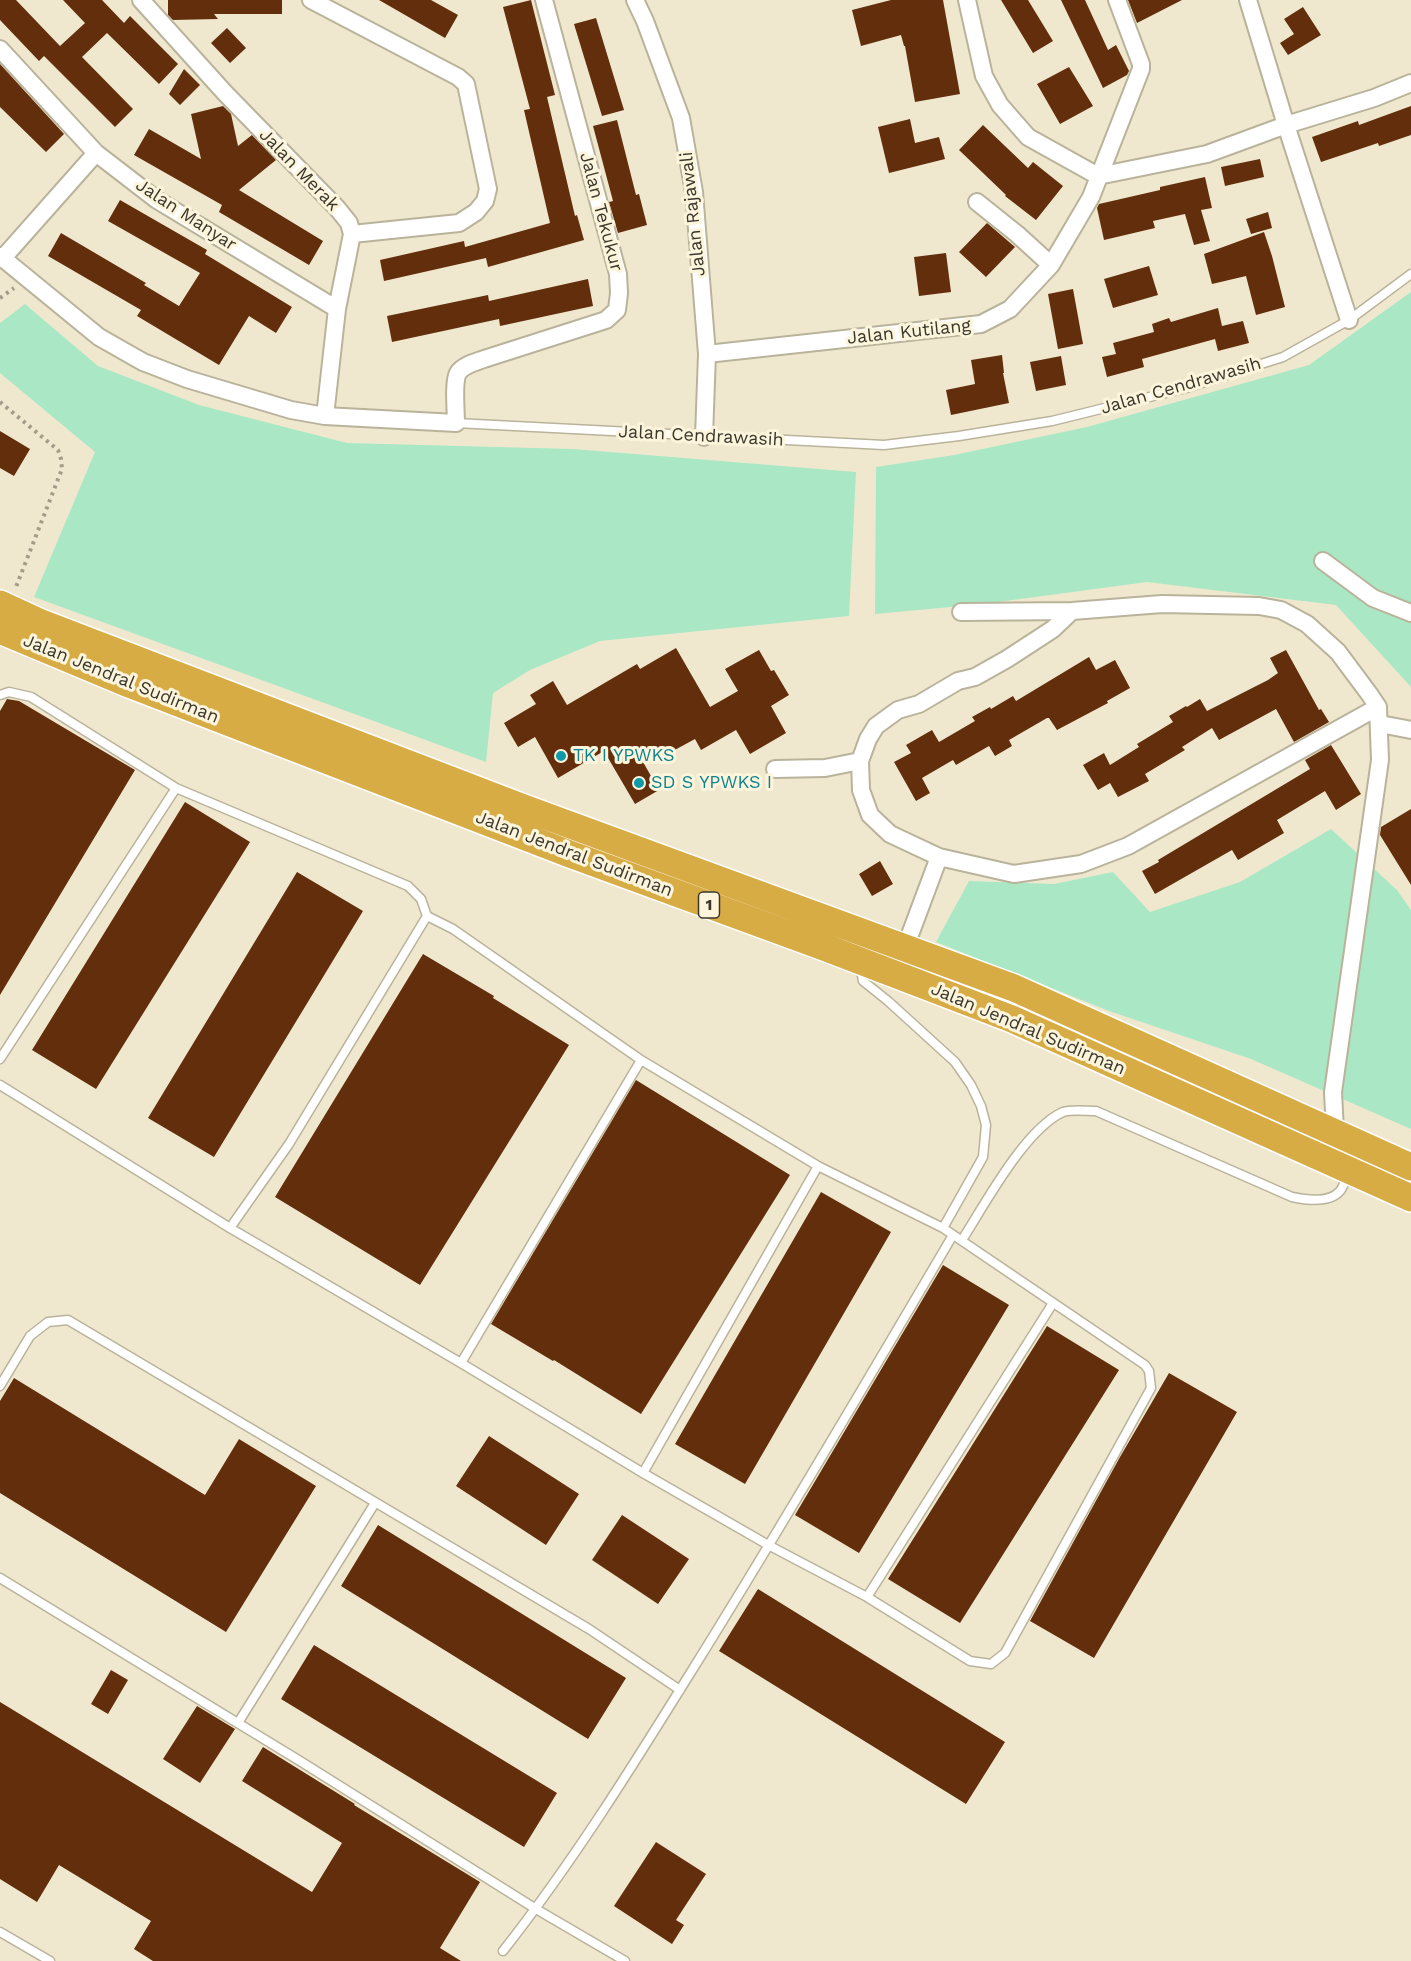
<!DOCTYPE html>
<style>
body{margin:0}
canvas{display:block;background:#efe8cf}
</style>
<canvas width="1411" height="1961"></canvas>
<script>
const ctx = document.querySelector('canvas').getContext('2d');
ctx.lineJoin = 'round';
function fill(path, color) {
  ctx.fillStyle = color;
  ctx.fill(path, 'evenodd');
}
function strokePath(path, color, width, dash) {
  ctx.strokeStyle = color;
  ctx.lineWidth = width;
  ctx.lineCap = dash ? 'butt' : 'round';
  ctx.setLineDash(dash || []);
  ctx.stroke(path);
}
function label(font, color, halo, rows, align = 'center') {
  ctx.font = font + ' "Work Sans",sans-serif';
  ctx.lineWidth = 6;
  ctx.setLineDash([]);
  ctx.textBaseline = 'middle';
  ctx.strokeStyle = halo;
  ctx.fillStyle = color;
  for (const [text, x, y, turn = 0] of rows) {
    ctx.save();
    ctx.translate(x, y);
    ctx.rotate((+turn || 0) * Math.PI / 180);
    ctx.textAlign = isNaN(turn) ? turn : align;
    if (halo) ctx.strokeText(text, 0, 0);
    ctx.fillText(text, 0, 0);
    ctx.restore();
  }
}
fill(new Path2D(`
 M1411,292V687L1336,605L1147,582L983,604L875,614L876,467L954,455L1087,427L1309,365Z
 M25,304L98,366L199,405L347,443L573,449L856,472L849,616L600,641L530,670L493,693L486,762L34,597L95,452L0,373V323Z
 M1331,829L1397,890L1411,910V1129L1251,1059L1109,1011L936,942L969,881L1054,884L1113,872L1150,912L1240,882Z`), '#aae8c5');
fill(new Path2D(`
 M0,0H16L60,46L85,23L63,0H102L124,23L130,16L178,64L159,84L107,33L82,57L133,109L115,127L44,56L39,61L0,20Z
 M168,0H282V14H214L218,19L173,20L168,15Z
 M379,0H431L458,15L445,38Z
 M531,0L555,95L547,97L575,216L577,215L584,240L488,267L486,258L384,281L380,260L464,241L465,247L550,223L524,110L530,109L503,7Z
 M891,0H943L960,94L915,102L905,46H904L901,35L861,46L852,10Z
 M1001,0H1028L1053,41L1033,53Z
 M1061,0H1085L1108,50L1116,45L1129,71L1127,75L1103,88Z
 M1128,0H1182L1137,23Z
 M1303,7L1321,35L1288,55L1280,43L1294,34L1284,19Z
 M596,18L624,110L602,116L574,24Z
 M227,28L246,48L230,63L211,43Z
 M0,64L64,134L46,152L0,107Z
 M1069,67L1093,106L1060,124L1037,84Z
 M184,69L200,85L180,105L169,94Z
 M223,106L231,114L238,146L252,135L276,160L239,190L323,241L309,265L219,212L222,205L134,155L149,129L201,159L191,114Z
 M1411,106V135L1379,146L1378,143L1321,162L1312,137L1358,121L1359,125Z
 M910,119L915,143L939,137L945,159L889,173L878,127Z
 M617,120L636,195L639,194L647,225L618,233L609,202L613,201L593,126Z
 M983,125L1028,168L1033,162L1063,186L1036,220L1005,196L1006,195L959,150Z
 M1260,159L1264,177L1225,186L1221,167Z
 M1205,177L1212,208L1201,210L1210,241L1194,245L1185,214L1153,221L1155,228L1104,240L1097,208L1099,204L1160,190V187Z
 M120,200L207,250L205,254L292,307L276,333L249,316L219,365L137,316L141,310L48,256L61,233L146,283L144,285L179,306L200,273L108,221Z
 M1268,212L1272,228L1251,234L1246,219Z
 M987,223L1015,247L986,277L959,252Z
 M1264,232L1272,256L1285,307L1256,315L1246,276L1212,284L1204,254Z
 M946,253L951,292L919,296L914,257Z
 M1149,266L1158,295L1113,308L1104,279Z
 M588,279L593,306L500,326L499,319L392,342L387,316L488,295L489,301Z
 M1073,289L1083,344L1058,349L1048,294Z
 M1218,308L1222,326L1243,321L1249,343L1218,351L1215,339L1142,359L1144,367L1107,377L1102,357L1116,354L1113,343L1154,332L1152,324L1169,318L1171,322Z
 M1002,355L1004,373H1003L1009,403L951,415L946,390L975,384L971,360Z
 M1061,356L1066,385L1036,391L1030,362Z
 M0,431L30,449L14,476L0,468Z
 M676,648L710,707L738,691L725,669L759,650L771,671L774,670L789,695L771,706L786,733L750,754L736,730L701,750L695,739L671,752L669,748L643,762L659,790L635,804L604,751L558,778L535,737L518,747L504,723L536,704L530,695L553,681L567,705L637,664L640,669Z
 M1286,650L1319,710L1321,709L1329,722L1294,742L1276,709L1219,740L1212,728L1182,747L1185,750L1145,774L1149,781L1118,797L1110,783L1098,790L1083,765L1104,753L1110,765L1139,747L1137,744L1173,722L1169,716L1186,706L1187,707L1200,699L1207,711L1268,680L1278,673L1270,658Z
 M1089,657L1096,670L1115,660L1130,688L1107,701L1108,703L1057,730L1049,718H1047L1009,740L1012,746L995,756L989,746L956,765L953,760L922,778L930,793L916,801L894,762L911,753L906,745L932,730L939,742L975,721L972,717L990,707L991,709L1013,696L1016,701Z
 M7,699L19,701L135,770L0,995V711Z
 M1331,745L1361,794L1336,810L1325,791L1277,820L1284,833L1238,860L1232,850L1155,894L1142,871L1159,862L1158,860L1310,769L1305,760Z
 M185,802L250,842L96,1089L32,1050Z
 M1411,809V885L1380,835L1381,827Z
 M880,861L893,884L872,896L859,874Z
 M297,872L363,911L214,1157L148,1118Z
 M423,954L494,996L493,998L569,1045L420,1285L275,1197Z
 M636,1080L790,1175L641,1414L554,1360L553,1361L491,1324Z
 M821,1192L891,1232L745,1484L675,1444Z
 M943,1265L1009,1305L859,1553L795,1515Z
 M1047,1326L1119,1370L960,1623L888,1579Z
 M1169,1373L1237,1412L1094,1658L1030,1621L1120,1457Z
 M14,1378L205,1495L239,1439L316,1486L226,1632L0,1493V1401Z
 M489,1436L579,1494L546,1545L456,1486Z
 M622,1515L689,1559L658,1604L592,1560Z
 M378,1525L626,1678L588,1739L341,1586Z
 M758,1589L1005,1742L966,1804L719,1651Z
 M314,1645L557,1793L524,1847L281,1699Z
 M111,1670L128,1680L108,1714L91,1704Z
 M0,1702L312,1892L342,1843L242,1781L263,1747L355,1804L354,1805L480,1882L440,1948L461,1961H153L134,1949L151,1921L59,1865L37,1902L0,1879Z
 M197,1706L235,1729L200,1783L163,1759Z
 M656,1842L706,1874L676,1920L684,1925L672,1944L614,1906Z`), '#632e0b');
const service = new Path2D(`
 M456,423L884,445L959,436L1052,421L1186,388L1283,357L1349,320L1411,274
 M0,695L9,692L31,697L176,788L408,886L421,899L427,916L289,1144L230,1228
 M860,965L863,981L888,1001L955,1062L971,1085L981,1106L986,1125L983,1157L943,1228
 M0,1059L176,788
 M0,1085L230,1228L461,1363L643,1473L770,1546L867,1597L970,1661L991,1664L1005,1653L1151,1388L1149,1371L1145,1365L943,1228L818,1166L641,1060L453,929L427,916
 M962,1240C985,1204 1025,1129 1063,1112C1072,1109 1086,1111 1096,1111L1292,1197C1306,1200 1330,1203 1340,1191C1344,1186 1346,1178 1349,1173
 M461,1363L641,1060
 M0,1386L30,1336L48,1322L68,1320L589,1629L680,1690
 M643,1473L818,1166
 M0,1578L300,1761L536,1909L625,1961
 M867,1597L1053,1303
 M238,1723L375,1503
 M0,1932L50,1961
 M503,1951C573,1862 632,1767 691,1672C781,1528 867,1381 953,1235`);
const minor = new Path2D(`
 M141,0L225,93L337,208L349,223L352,234L337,309L325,416
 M311,0L458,77L466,84L488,189L485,201L476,212L459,223L352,234
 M635,0L645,21L681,118L694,192L707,354L704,437
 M967,0L984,76L1000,105L1028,137L1098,176
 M1248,0L1286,125L1349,320
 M0,49L96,153L157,200L337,309
 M1098,176L1207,154L1286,125L1374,98L1411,83
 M977,202L1017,234L1051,265
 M0,256L99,337L143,362L187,379L291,410L325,416L456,423C456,412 453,382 458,373C463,365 476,362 484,359L606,320L617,310L619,293L618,274L544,0
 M2,259L96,153
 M707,354L981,324L1010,309L1051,265L1091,197L1141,69V64L1117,0
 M1323,561L1373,598L1411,613
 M961,612L1072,611L1162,604L1259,606L1281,610L1307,624L1338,652L1370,695L1378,707L1380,760L1333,1092L1335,1132
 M1380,724L1411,730
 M860,761L861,790L870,815L890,834L939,857L1014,874L1081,864L1128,846L1378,707
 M775,769L825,768L860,761L868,739L876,726L898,710L919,704L958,681L975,677L1007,659L1053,629L1072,611
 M905,948L939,857`);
const trunk = new Path2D(`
 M0,604L39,622L524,808L1014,988L1411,1167
 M0,630L129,684L567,853L824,947L1012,1019L1411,1198`);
strokePath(service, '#bab39b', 11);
strokePath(minor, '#bab39b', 20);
strokePath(trunk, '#fff', 30);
strokePath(new Path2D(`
 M0,298L14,288
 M0,402L58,450L61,459L62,469L16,587`), '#a29c8a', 4, [3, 4.5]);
strokePath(service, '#fff', 8);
strokePath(minor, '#fff', 16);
strokePath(trunk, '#d8ac44', 27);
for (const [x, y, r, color] of [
 [561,756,6,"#0f9aa8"],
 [639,783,6,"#0f9aa8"]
]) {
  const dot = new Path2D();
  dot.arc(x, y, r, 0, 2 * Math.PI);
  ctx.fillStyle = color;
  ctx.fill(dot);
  strokePath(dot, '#fcf5dc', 2);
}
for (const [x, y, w] of [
 [709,905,21]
]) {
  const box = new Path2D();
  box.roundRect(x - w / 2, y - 13, w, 26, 4.5);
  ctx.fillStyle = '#fcf5dc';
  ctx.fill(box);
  strokePath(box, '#3a372d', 1.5);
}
label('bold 16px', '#3a372d', null, [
 ["1",709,905]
]);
label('18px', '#3a372d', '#fcf5dc', [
 ["Jalan Merak",299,170,46],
 ["Jalan Tekukur",601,212,75],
 ["Jalan Rajawali",693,214,-96],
 ["Jalan Manyar",186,215,33],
 ["Jalan Kutilang",909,332,-6],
 ["Jalan Cendrawasih",1181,386,-16],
 ["Jalan Cendrawasih",701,436,3],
 ["Jalan Jendral Sudirman",121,679,22],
 ["Jalan Jendral Sudirman",574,854,21],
 ["Jalan Jendral Sudirman",1028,1029,23]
]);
label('18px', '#0d838f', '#fcf5dc', [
 ["TK I YPWKS",573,756],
 ["SD S YPWKS I",651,783]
], 'left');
</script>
